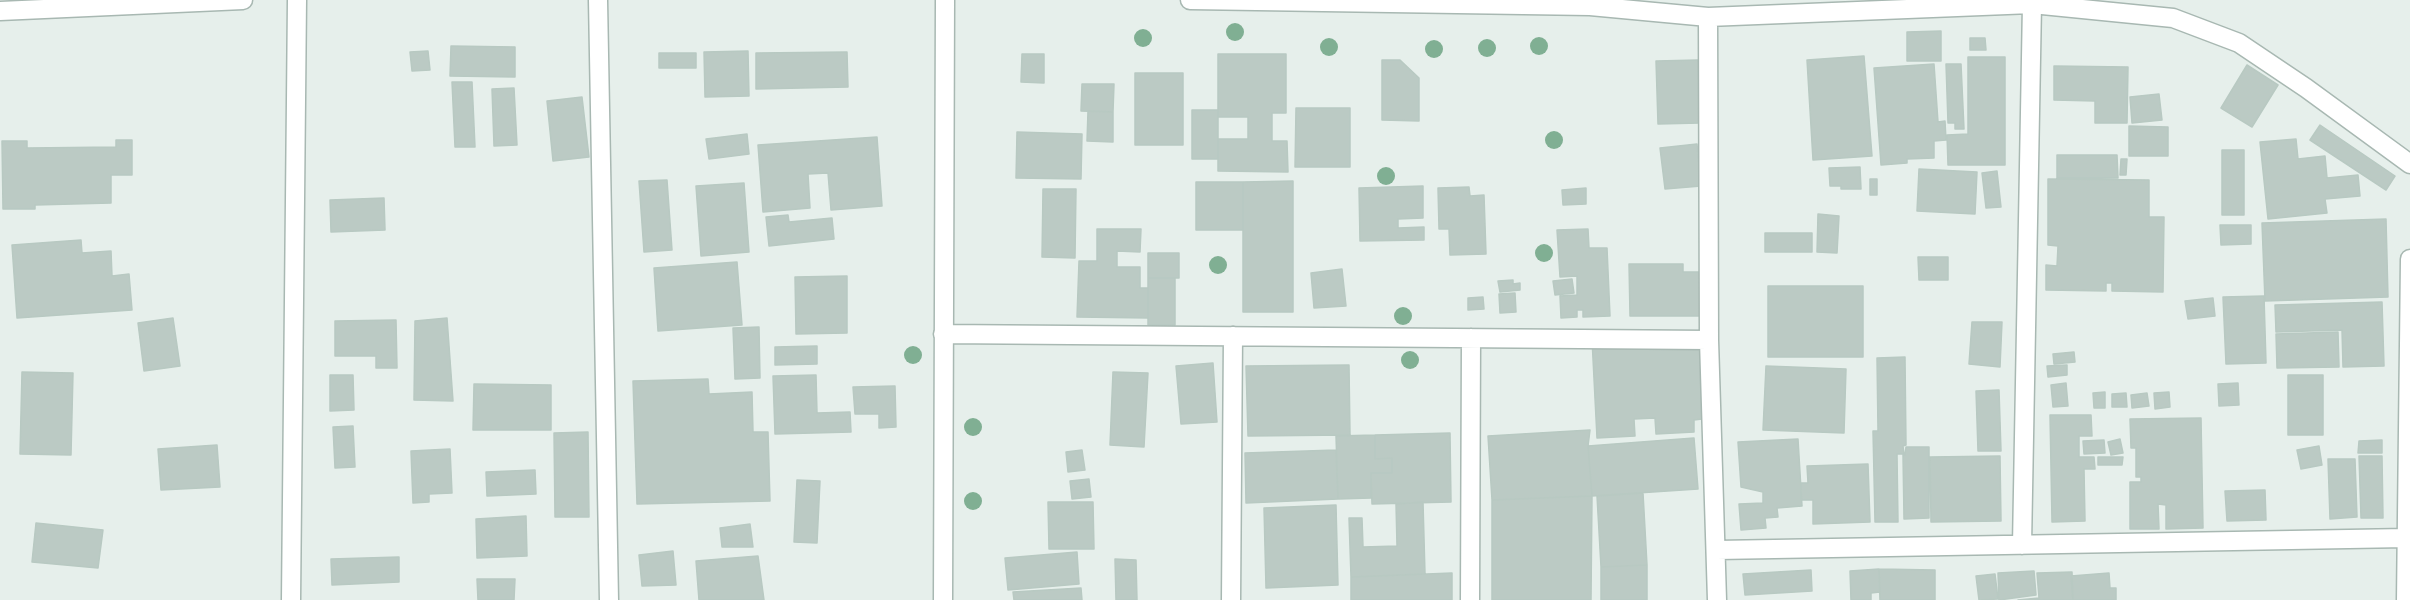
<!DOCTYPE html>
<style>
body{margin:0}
canvas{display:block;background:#e6efeb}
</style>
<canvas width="2410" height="600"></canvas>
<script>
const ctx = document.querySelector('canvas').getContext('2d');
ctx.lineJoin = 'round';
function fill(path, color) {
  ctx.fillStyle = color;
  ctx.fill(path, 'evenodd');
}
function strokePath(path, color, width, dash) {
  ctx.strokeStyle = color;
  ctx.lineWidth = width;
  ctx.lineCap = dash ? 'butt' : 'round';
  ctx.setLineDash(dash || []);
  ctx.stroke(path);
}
const building = new Path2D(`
 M1941,31V61H1907V32Z
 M1970,38H1985L1986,50H1970Z
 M451,46L515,47V77L450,76Z
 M428,51L430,70L412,71L410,52Z
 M748,51L749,96L705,97L704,52Z
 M847,52L848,87L756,89V53Z
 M659,53H696V68H659Z
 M1022,54H1044V83L1021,82Z
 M1218,54H1286V113H1272V141H1287L1288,172L1218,171V139H1248V117H1218Z
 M1864,56L1872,156L1813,160L1807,60Z
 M1968,57H2005V165H1948L1947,135L1968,134Z
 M1382,60H1400L1419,78V121L1382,120Z
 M1698,60L1700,123L1658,124L1656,61Z
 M1934,64L1938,122L1945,121L1946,140L1934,141V158L1907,159V163L1881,165L1874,68Z
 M1946,64H1961L1964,129H1955V123H1948Z
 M2247,65L2278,85L2252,127L2221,108Z
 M2054,66L2128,67L2127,123H2095V101L2054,100Z
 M1135,73H1183V145H1135Z
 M452,82H472L475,147H455Z
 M1082,84H1114L1113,112L1081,111Z
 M514,88L517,145L494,146L492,89Z
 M2159,94L2162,120L2132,123L2130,97Z
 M582,97L589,157L553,161L547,101Z
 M1296,108H1350V167H1295Z
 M1192,110H1218V159H1192Z
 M1088,111L1113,112V142L1087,141Z
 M2320,125L2395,176L2386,190L2310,140Z
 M2129,126L2168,127V156H2129Z
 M1017,132L1082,134L1081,179L1016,178Z
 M747,134L749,154L709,159L706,139Z
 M877,137L882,206L831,210L828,173L808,174L810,208L763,212L758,145Z
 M2296,139L2298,159L2325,156L2327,178L2358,175L2360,196L2325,199L2327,213L2268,219L2260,142Z
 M116,140H132V175H111V203L35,205V209H3L2,141H27V148L116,147Z
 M1697,144L1701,186L1665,189L1660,148Z
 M2222,150H2244V215H2222Z
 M2057,155H2117L2118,178H2057Z
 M2121,159H2127L2126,175H2120Z
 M1860,167L1861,189H1841V186H1830L1829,168Z
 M1919,169L1977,172L1975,214L1917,211Z
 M1997,171L2001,207L1986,208L1982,173Z
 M1870,179H1877V195H1870Z
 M2048,179L2149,180V217H2164L2163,292L2112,291V283H2106V291L2046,290V265L2057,266L2058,246L2048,245Z
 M667,180L672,250L644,252L639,181Z
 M1293,181V312H1243V182Z
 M1196,182H1243V230H1196Z
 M744,183L749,252L701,256L696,186Z
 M1423,186V218L1398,219V228L1424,227V240L1360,241L1359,188Z
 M1469,187L1470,196L1484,195L1486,254L1450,255L1449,229H1439L1438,188Z
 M1586,188V204L1563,205L1562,190Z
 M1043,189H1076L1075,258L1042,257Z
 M384,198L385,230L331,232L330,200Z
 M1818,214L1839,216L1837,253L1817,252Z
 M788,215L789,222L832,218L834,239L769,246L766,217Z
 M2386,219L2388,297L2265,301L2262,223Z
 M2220,225H2251V244L2221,245Z
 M1097,229H1141L1140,252L1117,251V267H1140V288H1148V318L1077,317L1079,261H1097Z
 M1588,229L1589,248H1607L1610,316L1583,317V310H1577V317L1561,318L1560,296L1577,295V276L1560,277L1557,230Z
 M1765,233H1812V252H1765Z
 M81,240L82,253L111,251L112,276L129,274L132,310L17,318L12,245Z
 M1148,253H1179V278H1148Z
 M1918,257H1948V280H1919Z
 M737,262L742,325L658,331L654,268Z
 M1629,264H1683V272H1700L1701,316H1630Z
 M1342,269L1346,306L1314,308L1311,273Z
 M847,276V333L796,334L795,277Z
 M1148,278H1175V325H1148Z
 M1572,279L1574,293L1555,295L1553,281Z
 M1513,280V284L1520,283V290L1500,292L1498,281Z
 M1768,286H1863V357H1768Z
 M1515,293L1516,312L1500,313L1499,294Z
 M2264,296L2266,363L2226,364L2223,297Z
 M1483,297L1484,309L1468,310V298Z
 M2213,298L2215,316L2188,319L2185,301Z
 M2382,302L2384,366L2343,367L2342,330L2276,332L2275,305Z
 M173,318L180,366L144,371L138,323Z
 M447,318L453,401L414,400L415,321Z
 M396,320L397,368H376V356H335V321Z
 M1972,322H2002L2000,367L1969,364Z
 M759,327L760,378L735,379L733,328Z
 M2338,332L2339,367L2277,368L2276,334Z
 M1592,339L1709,340L1702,419L1694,420V432L1656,434L1655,418L1634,419L1635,436L1597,438Z
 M817,346V364L775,365V347Z
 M2074,352L2075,362L2054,364L2053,354Z
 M1905,357L1906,445L1903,446L1904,454H1897L1898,522H1875L1873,431H1878L1877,358Z
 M1213,363L1217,422L1181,424L1176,366Z
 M1349,365L1350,435L1248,436L1246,366Z
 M2067,365V375L2048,377L2047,366Z
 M1766,366L1846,369L1844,433L1763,430Z
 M22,372L73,373L71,455L20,454Z
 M1113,372L1148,373L1144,447L1110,445Z
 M330,375H353L354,410L330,411Z
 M816,375L817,413L850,412L851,432L775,434L773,376Z
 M2288,375H2323V435H2288Z
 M708,379L709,394L752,392L753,432H768L770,501L637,504L633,381Z
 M2066,383L2068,406L2053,407L2051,385Z
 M2238,383L2239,405L2219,406L2218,384Z
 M474,384L551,385V430H473Z
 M895,386L896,427L879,428V414H855L853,387Z
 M1999,390L2001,451H1978L1976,391Z
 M2105,392V408H2094L2093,393Z
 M2169,392L2170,407L2155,409L2154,393Z
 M2126,393L2127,407H2112V394Z
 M2147,393L2149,406L2132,408L2131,395Z
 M2050,415H2091L2092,436H2079V457H2094L2095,469H2084L2085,521L2052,522Z
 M2201,418L2203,528L2166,529V505L2158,504L2159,529H2130V482H2141V477H2136V448H2131L2130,419Z
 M353,426L355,467L335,468L333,427Z
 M1590,430L1588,446L1592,496L1492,500L1488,436Z
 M588,432L589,517H555L554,433Z
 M1450,433L1451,502L1372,504L1371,473H1392V458L1375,459V435Z
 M1375,435V459L1392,458V473H1371V498L1338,499L1336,436Z
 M1694,438L1698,489L1592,496L1588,446Z
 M1798,439L1802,506L1777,508L1778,517L1765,518L1766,528L1741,530L1739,504L1763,503V492L1741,487L1738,442Z
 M2120,439L2123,453L2111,455L2108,442Z
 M2104,440L2105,453L2084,454L2083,441Z
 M2382,440V453H2358L2359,441Z
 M217,445L220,487L161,490L158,449Z
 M2319,446L2322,465L2301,469L2297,450Z
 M1906,447H1929V518L1904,519L1903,455H1905Z
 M450,449L452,493L429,494V502L413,503L411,451Z
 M1082,450L1085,470L1068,472L1066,452Z
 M1336,450L1338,499L1246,503L1245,453Z
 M2000,456L2001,521L1931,522L1930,457Z
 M2359,456H2382L2383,518H2361Z
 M2098,457H2123L2122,465H2098Z
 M2328,459H2355L2357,517L2330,519Z
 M1868,464L1870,522L1813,524V500H1801V483H1808L1807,466Z
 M535,470L536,494L487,496L486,472Z
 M1089,479L1091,497L1072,499L1070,481Z
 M797,480L820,481L817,543L794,542Z
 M2265,490L2266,520L2227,521L2225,491Z
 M1643,493L1647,565L1601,567L1597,496Z
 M1592,496L1591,600H1492V500Z
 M1048,502H1093L1094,549H1049Z
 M1423,502L1425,574L1351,577L1349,518H1362L1363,547L1397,546L1396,504Z
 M1336,505L1338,585L1266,588L1264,508Z
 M526,516L527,556L477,558L476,519Z
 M36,523L103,530L98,568L32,562Z
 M750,524L753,547H722L720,528Z
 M673,551L676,585L642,586L639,555Z
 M1077,552L1079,584L1008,590L1005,558Z
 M758,556L764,600H699L696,561Z
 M399,557V582L332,585L331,559Z
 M1115,559L1136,560L1137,600H1116Z
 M1647,565V600H1601V567Z
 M1879,569L1880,592L1871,593V600H1851L1850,571Z
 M1879,569L1935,570V600H1880Z
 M1811,570L1812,591L1745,595L1743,574Z
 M2034,571L2036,595L1999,600L1998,573Z
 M2072,572L2073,600H2018L2039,598L2037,573Z
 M1452,573V600H1351V577Z
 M2109,573L2110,588H2116V600H2073L2071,576Z
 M1995,574L1998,599L1979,600L1976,576Z
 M477,579H515L514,600H478Z
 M1081,588L1082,600H1014L1013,592Z`);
fill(building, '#bbcac4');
strokePath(building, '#b8c9c2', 1.5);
const minor = new Path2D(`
 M598,0L609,600
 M1190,0L1590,6L1708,17L2032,4L2173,18L2239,43L2306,88L2410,164
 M0,11L243,0
 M1708,17L1709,340L1717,600
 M943,334L1709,340
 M2022,545L2032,4L2034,0
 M1717,550L2406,538
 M291,600L297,0
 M943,600L945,0
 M1231,600L1233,336
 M1470,600L1471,338
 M2406,600L2410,259`);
strokePath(minor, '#a8b8b2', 21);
strokePath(minor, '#fff', 18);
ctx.fillStyle = '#80af93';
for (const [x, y] of [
 [1235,32],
 [1143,38],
 [1539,46],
 [1329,47],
 [1487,48],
 [1434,49],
 [1554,140],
 [1386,176],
 [1544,253],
 [1218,265],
 [1403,316],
 [913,355],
 [1410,360],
 [973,427],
 [973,501]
]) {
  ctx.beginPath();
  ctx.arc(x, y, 9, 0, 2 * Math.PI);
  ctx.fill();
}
</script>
